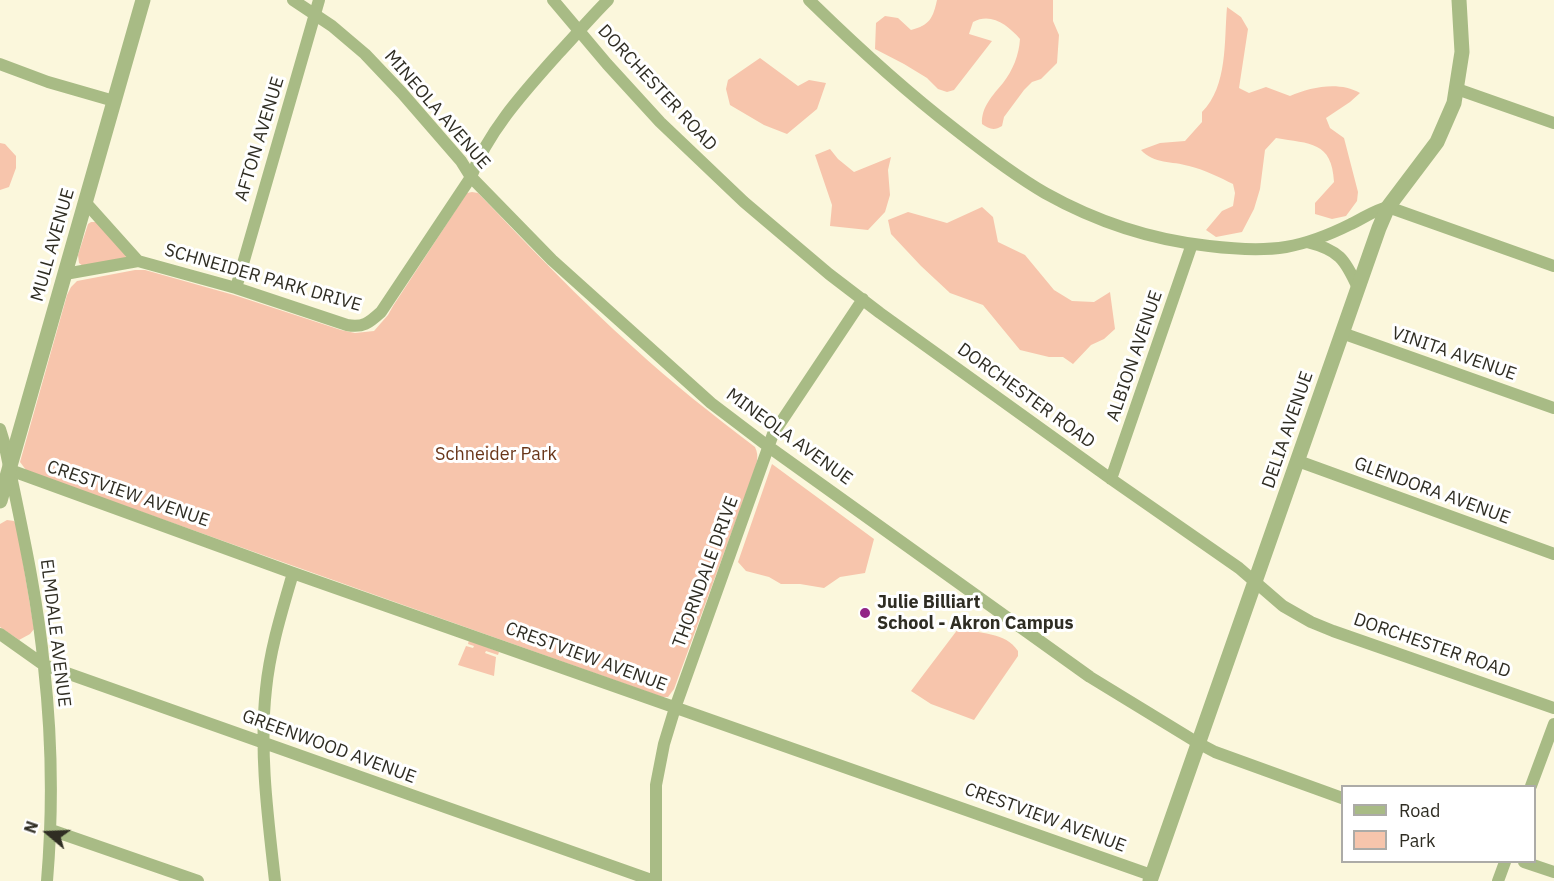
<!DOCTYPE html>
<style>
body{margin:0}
#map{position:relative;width:1554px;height:881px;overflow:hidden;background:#fbf7dc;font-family:"IBM Plex Sans",sans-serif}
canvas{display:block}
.legend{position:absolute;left:1341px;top:785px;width:195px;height:78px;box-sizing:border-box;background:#fff;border:2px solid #acaba7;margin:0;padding:8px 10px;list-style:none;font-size:18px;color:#2f2d23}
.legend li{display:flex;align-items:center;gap:12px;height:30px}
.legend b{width:30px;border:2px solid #acaba7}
.north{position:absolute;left:18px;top:803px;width:60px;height:60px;-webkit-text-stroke:4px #fff;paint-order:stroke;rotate:289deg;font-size:16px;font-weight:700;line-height:24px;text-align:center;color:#2f2d23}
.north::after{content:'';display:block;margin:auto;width:21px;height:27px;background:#2f2d23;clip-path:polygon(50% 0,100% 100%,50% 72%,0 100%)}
</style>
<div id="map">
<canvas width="1554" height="881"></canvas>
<ul class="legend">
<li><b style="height:8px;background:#a8bb85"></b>Road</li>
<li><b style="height:16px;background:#f7c5ac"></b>Park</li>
</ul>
<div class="north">N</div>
</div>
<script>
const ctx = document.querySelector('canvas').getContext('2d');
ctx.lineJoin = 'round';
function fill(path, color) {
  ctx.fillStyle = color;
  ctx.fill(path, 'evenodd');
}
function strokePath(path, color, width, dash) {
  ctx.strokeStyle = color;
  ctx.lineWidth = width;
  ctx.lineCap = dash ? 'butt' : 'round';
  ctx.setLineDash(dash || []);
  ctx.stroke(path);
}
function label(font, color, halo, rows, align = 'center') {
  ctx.font = font + ' "IBM Plex Sans",sans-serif';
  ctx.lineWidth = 6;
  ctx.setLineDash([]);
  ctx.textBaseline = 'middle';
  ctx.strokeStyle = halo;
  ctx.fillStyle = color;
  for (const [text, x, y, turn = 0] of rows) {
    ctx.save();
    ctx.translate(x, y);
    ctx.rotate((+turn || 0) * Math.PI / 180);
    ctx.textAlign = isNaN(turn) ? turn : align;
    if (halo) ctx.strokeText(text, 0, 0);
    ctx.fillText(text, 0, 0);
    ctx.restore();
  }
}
fill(new Path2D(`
 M937,0H1053V21L1059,35L1057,63L1041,79L1032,82L1024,90L1004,117L1002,126C994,131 989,129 982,124C981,107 993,95 1003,83C1013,70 1019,55 1020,39C1008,25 991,12 973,22L969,34L992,41L954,90L947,92L938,89L927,78L904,64L875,49L876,23L885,16L898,18L911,30C930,25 933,18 937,0Z
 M1227,7L1241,17L1248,29L1239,88L1249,93L1266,87L1290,96C1311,87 1339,81 1360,93L1350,102L1326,118L1330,128L1344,138L1358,192L1357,201L1346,216L1332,219L1315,214V203L1334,182C1332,141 1310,144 1276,138L1265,150L1260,189L1254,209L1242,232L1216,237L1206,230L1222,211L1233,206L1235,193L1233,184C1221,178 1203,169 1189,166C1172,161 1154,164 1141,150L1160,143L1185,141L1202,122V112C1228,86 1224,41 1227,7Z
 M760,58L798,86L809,80L826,83L817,109L787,134L764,125L730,105L726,89L728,80Z
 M0,143L5,144L16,156V168L9,187L0,190Z
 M830,149L838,159L854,172L891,157L888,170L890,195L885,212L868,230L830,226L832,205L815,155Z
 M472,192L478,193C529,246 579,299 634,348C672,383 713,415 755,447C760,457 756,466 752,477L674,689L668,697H662L35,474L26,470L20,462L67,295L71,287L77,281L135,270H145L234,295L341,330L355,333L374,331L388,315L393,306L463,199L467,193Z
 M982,207L993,217L998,242L1025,255L1054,290L1072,301L1094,302L1110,292L1115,329L1104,339L1091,345L1073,364L1063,357H1049L1020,350L983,305L950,293L921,266L891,234L888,220L908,212L947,223Z
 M91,222H96L127,255L125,258L83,266L79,263L78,255L88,224Z
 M772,464L874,539L865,573L840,577L824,588L800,584H781L769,577L746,571L738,562Z
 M7,520L14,521L17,526L34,629L30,634L19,640L0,627V524Z
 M958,629C978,633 1006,632 1018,651V656L974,720L931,704L911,691Z
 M469,640L499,652L498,655L486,651L485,653L496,657L494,676L458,665L466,646L473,648L474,646L468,644Z`), '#f7c5ac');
strokePath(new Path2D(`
 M293,0L332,26L365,54L402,93L461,161L471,177L552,260L711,403L769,447L1090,677L1198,743L1215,752L1342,798
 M553,0L607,64L660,122L744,202L829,274L880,313L1111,479L1239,568L1283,606L1311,622L1333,631L1554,708
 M809,0C856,46 904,90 956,130C984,152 1014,175 1045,193C1095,221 1152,240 1209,246C1234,249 1261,251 1286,247C1309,243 1331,234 1351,224C1364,218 1374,210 1388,207L1554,266
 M0,64L48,82L114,101
 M1457,89L1554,123
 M86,203L138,261
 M1307,242C1339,250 1345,259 1358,288
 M65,274L138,261L236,288L347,325C363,328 369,323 381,312L471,177C488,131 525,91 557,55C574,37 590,18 608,0
 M236,288L319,0
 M1342,333L1554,408
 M0,429L4,442C19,516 37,591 44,667C52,738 53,810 47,881
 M1298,461L1554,554
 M10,470L293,573L1151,875
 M1111,479L1192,244
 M0,634L44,665L654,881
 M1531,786L1554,724
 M51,830L198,881
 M1524,862L1554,872
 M275,881C268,818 259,752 266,689C270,649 282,611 293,573
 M656,881V785L664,744L675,708L773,434L863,299
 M1498,881L1505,862`), '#a8bb85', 12);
strokePath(new Path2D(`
 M0,501L143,0
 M1150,881L1379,228L1388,207L1437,142L1454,103L1462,52L1459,0`), '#a8bb85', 15);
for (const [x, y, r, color] of [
 [865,613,6,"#912486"]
]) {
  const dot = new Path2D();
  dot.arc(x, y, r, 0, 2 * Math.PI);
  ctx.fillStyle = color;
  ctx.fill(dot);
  strokePath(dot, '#fff', 2);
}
label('18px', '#2f2d23', '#fff', [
 ["DORCHESTER ROAD",657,88,47],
 ["MINEOLA AVENUE",437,110,49],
 ["AFTON AVENUE",260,139,-73],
 ["MULL AVENUE",53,245,-74],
 ["SCHNEIDER PARK DRIVE",263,278,16],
 ["VINITA AVENUE",1454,354,19],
 ["ALBION AVENUE",1135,356,-71],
 ["DORCHESTER ROAD",1026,396,36],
 ["DELIA AVENUE",1288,430,-71],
 ["MINEOLA AVENUE",789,437,36],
 ["GLENDORA AVENUE",1432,491,20],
 ["CRESTVIEW AVENUE",128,494,19],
 ["THORNDALE DRIVE",706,572,-70],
 ["ELMDALE AVENUE",55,633,83],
 ["DORCHESTER ROAD",1432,646,19],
 ["CRESTVIEW AVENUE",586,657,20],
 ["GREENWOOD AVENUE",329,747,20],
 ["CRESTVIEW AVENUE",1045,818,20]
]);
label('18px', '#693619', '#fff', [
 ["Schneider Park",496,455]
]);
label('bold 18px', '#2f2d23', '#fff', [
 ["Julie Billiart",877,603],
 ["School - Akron Campus",877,624]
], 'left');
</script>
